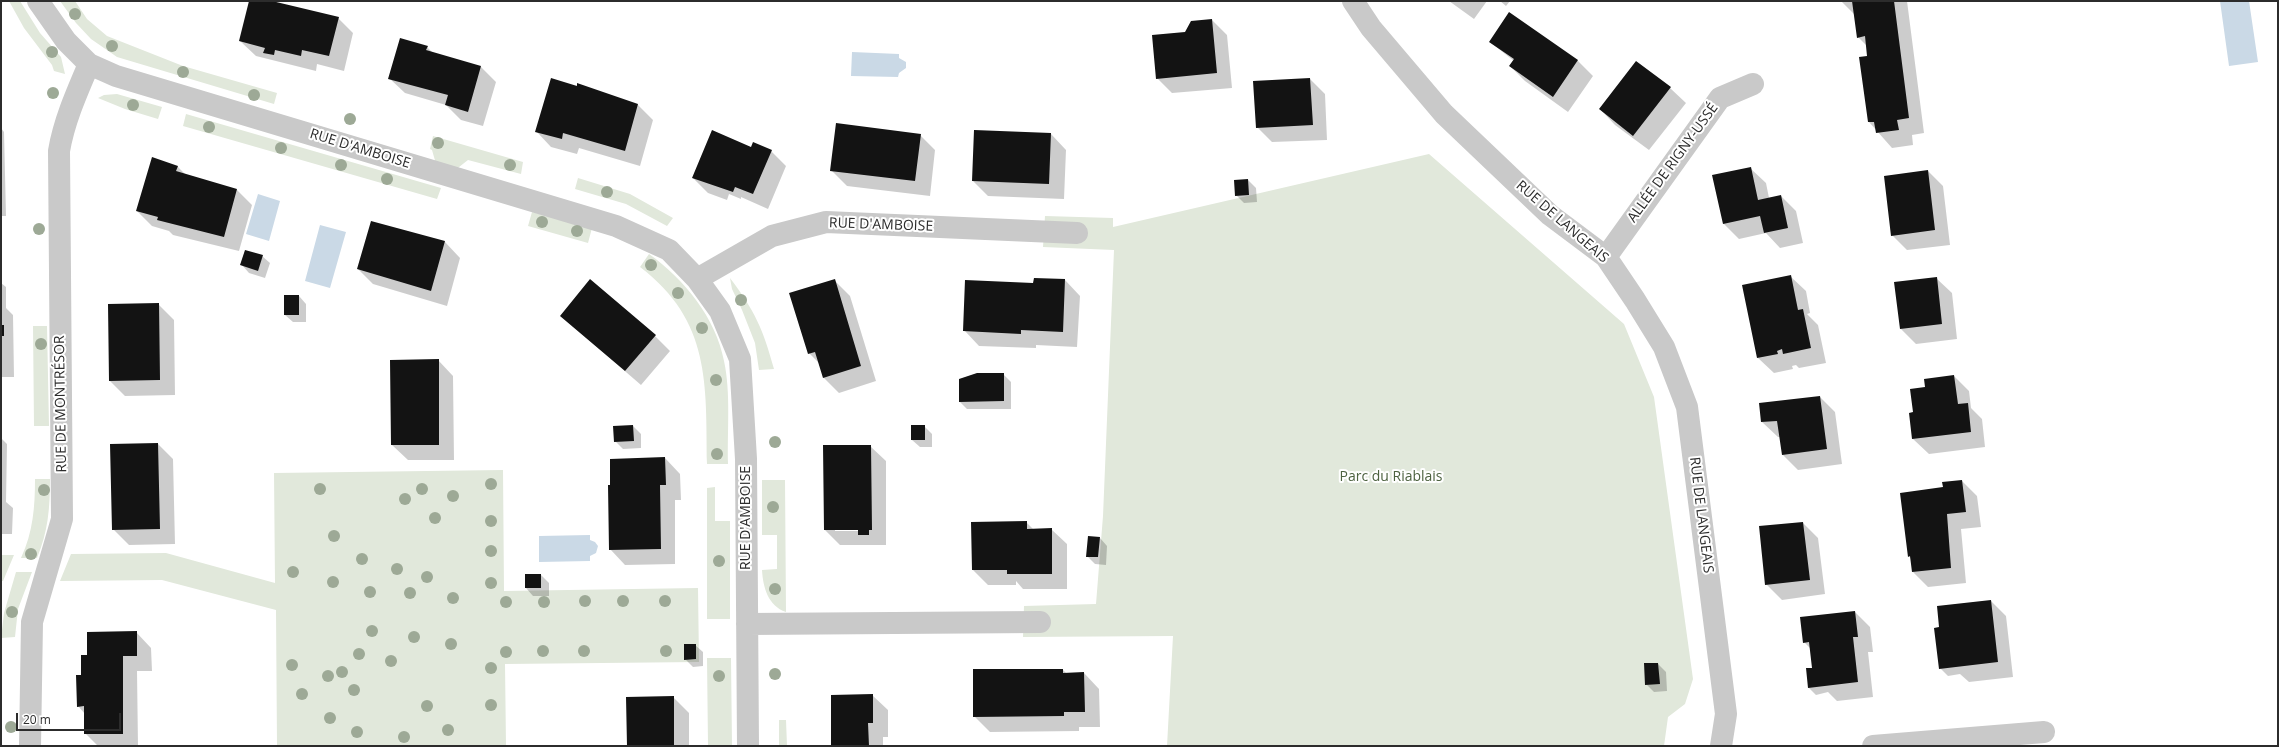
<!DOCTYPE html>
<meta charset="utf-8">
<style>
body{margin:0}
#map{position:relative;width:2279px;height:747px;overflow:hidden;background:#fff;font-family:"Open Sans",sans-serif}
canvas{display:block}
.frame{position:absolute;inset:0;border:2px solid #2c2c2c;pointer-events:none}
.scale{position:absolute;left:16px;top:713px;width:105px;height:18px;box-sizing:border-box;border:2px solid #2c2c2c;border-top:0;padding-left:5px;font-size:12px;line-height:14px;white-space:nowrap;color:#2c2c2c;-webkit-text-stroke:3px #fff;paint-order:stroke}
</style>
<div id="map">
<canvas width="2279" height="747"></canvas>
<div class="frame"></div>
<div class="scale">20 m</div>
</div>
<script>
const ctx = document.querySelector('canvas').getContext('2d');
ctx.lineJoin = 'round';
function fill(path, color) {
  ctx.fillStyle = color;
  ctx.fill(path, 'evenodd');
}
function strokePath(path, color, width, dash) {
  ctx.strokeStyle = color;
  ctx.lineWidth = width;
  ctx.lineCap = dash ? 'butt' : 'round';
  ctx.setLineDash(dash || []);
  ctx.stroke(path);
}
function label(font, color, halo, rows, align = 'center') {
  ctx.font = font + ' "Open Sans",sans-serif';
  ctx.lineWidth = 4;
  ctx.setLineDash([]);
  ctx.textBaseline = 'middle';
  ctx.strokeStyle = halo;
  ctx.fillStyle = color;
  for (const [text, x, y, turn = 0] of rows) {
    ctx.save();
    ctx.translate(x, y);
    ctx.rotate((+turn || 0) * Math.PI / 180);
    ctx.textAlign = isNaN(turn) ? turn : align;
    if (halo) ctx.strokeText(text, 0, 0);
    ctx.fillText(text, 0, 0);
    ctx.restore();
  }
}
fill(new Path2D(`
 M9,1H20L40,33L61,57L65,74L54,71L52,65L24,28Z
 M60,1H75L87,19L107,36L183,66L277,93L274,104L117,57L91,39L76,23Z
 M117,94L162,107L158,119L125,109L98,98L104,95Z
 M186,114L441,188L437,199L183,126Z
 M433,136L523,162L521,174L468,160L454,171L436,164L432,150L430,149Z
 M1429,154L1624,324L1654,397L1693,679L1685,704L1668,717L1664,746H1167L1173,636L1023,637L1024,606L1096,604L1103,516L1114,250L1043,247L1045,216L1113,218V227Z
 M578,178L630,194L673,218L667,226L626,204L575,189Z
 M532,212L592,228L588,243L528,226Z
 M649,254C684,279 716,318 724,361C731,393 727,432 728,464H707C706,384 711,321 640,267Z
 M730,278C755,311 763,329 774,369L759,370L755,343L742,310L732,289Z
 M33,326H47L49,426H34Z
 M503,470L504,591L698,588L699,662L505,664L506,746H277L276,610L162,580L60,581L71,554L166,553L275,583L274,473Z
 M35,479H50C50,508 48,532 37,558H21C33,532 35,507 35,479Z
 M762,480H785L786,612C768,606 763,587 762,570L777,569V535H762Z
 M715,487V521H730V619H707V488Z
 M1,555H14L3,581H1Z
 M16,572H32L18,609L15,637L1,638L4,613Z
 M707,658H731L732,746H708Z
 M779,720H786L787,746H779Z`), '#e1e8db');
fill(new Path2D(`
 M2220,1H2249L2258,62L2229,66Z
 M852,52L899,54V58L906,62V68L899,73L898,77L851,76Z
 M258,194L280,201L269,241L246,234Z
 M320,225L346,232L330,288L305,281Z
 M590,535V540L595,542L598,546L596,553L590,556V561L539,562V536Z`), '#cad9e6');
fill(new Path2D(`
 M250,1H268L338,18L353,33L344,71L317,64L316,71L256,56L240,41Z
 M1449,1H1487L1474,19Z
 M1500,1H1510L1506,6Z
 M1841,1H1907L1924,133L1912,135L1913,145L1892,148L1869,122L1867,46L1858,37L1855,15Z
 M1510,13L1578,61L1593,76L1568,112L1525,81L1510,66L1514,61L1490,42Z
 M1212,20L1227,35L1232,88L1172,93L1157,78L1185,33Z
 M427,47L434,54L481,67L496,82L483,126L461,120L446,105L405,93L389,78Z
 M1636,62L1670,88L1686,103L1649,150L1615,125L1600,109Z
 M1310,79L1325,94L1327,140L1272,142L1257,127Z
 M578,84L638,105L653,120L640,166L579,148L577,154L551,147L536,131Z
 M1,128L4,132L6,216H1Z
 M975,132L1051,134L1066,150L1064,199L988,196L973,181Z
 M920,135L935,150L930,196L847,186L831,170Z
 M751,149L771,151L786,166L768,209L741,197V199L729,194L727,200L708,193L693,178Z
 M177,166L186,175L237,190L252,205L239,251L173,235L169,231L152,226L137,211Z
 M1750,168L1766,183L1769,198L1781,196L1796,211L1803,243L1780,248L1766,233L1739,239L1724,224L1713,176Z
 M1928,171L1943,186L1950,245L1907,250L1892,235Z
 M1248,180L1256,188L1257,202L1244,203L1236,195L1235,181Z
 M372,222L445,242L460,258L447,306L373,284L358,269Z
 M262,256L270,263L265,278L249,273L242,265Z
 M1790,276L1806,291L1810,313L1807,314L1818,325L1826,363L1799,368L1796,365L1792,366L1793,369L1774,373L1758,358Z
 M1936,278L1952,293L1957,339L1916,344L1901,329Z
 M834,280L850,296L876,381L839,393L824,378L819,363L809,353Z
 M1065,280L1080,296L1077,347L1036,345V348L979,346L964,330L1034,284Z
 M1,283L6,287V308L13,315L14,377H1Z
 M299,296L306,304V322H293L285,315Z
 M158,304L174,320L175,395L125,396L110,381Z
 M561,316L655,336L670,351L641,385Z
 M438,360L453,376L454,460H408L392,445Z
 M1003,374L1011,382V409H967L960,402Z
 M1954,376L1969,391L1971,408L1982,419L1985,447L1929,454L1913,439L1910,413H1914L1926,388Z
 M1820,397L1835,412L1842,464L1798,470L1783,455L1780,437H1778L1762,422L1760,404Z
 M633,426L641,434V448L623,449L615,441Z
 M924,426L932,434V447H920L912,440Z
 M1,438L7,444L6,502L13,508L12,534H1Z
 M158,444L173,459L175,544L129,545L113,529Z
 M824,446H870L886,461V545H840L825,530ZM835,529H859V531H835Z
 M665,458L680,474L681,500H675V564L625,565L610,549Z
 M1962,481L1977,496L1981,527L1961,529L1966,583L1928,587L1913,572L1911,559L1909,556L1944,488Z
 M1026,522L1034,530L1051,529L1067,544V589H1023L1016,581V585H988L973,570Z
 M1803,523L1818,538L1825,594L1782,600L1766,584Z
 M1100,538L1107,546L1106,565L1095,564L1087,556Z
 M541,575L549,583V596H533L526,588Z
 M1991,601L2006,616L2013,677L1969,682L1960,674L1948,676L1940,668Z
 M1855,612L1870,627L1873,652H1868L1873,697L1837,701L1828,692L1816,695L1809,688L1813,669L1811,649L1804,642Z
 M136,632L151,648L152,671H137L138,746H98L85,733V714L78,706L82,676L88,656Z
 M695,645L703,652V666L693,667L685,659Z
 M1658,664L1666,672L1667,691L1654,692L1646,684Z
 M1063,670L1067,674L1084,673L1099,689L1100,727H1079V731L990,732L974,716Z
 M872,695L888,710V737H883V746H832Z
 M673,697L689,713V746H628Z`), '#0003');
fill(new Path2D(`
 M249,1H272L339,17L329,56L302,50L301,56L275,50L274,55L263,53L265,48L239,41Z
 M1852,1H1894L1909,118L1897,120L1899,130L1876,133L1874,122H1868L1859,57L1867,56L1865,36L1857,38Z
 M1509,12L1578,60L1553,97L1509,66L1514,59L1489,42Z
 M1212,19L1217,73L1156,79L1152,35L1185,32L1191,21Z
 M400,38L428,46L426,50L481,66L468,112L445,105L448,95L388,79Z
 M1636,61L1671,87L1633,136L1599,109Z
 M551,78L577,86V83L638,104L625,151L563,133L562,139L535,132Z
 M1310,78L1313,125L1256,128L1253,81Z
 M836,123L921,134L915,181L830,171Z
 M712,130L751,147L753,142L772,150L753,194L735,187L733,192L692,178Z
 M974,130L1051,133L1049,184L972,181Z
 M152,157L178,166L176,171L237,189L224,237L157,220L158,217L136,211Z
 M1751,167L1758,200L1781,195L1788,228L1764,233L1760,216L1723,224L1712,175Z
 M1928,170L1935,230L1891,236L1884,176Z
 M1248,179L1249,195L1235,196L1234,180Z
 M371,221L445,241L431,291L357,269Z
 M245,250L263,255L258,271L240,265Z
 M1791,275L1798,310L1803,309L1811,348L1783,354L1782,349L1777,351L1778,354L1757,358L1742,285Z
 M1937,277L1942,324L1900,329L1894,282Z
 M1034,278L1065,279L1063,332L1021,330V334L963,331L965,280L1033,283Z
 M590,279L656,335L625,371L560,316Z
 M835,279L861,366L823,378L815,352L808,354L789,293Z
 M284,295H299V315H284Z
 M159,303L160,380L109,381L108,304Z
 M1,325H4V336H1Z
 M439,359V445H391L390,360Z
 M977,373H1004V401L959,402V379Z
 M1954,375L1958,404L1968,403L1971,432L1912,439L1909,413L1913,412L1910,389L1925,387L1924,379Z
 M1820,396L1827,449L1782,455L1777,421L1761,422L1759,403Z
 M633,425L634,441L614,442L613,426Z
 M911,425H925V440H911Z
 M158,443L160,529L112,530L110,444Z
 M823,445H871L872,530H869V535H858V530H824Z
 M665,457L666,485H660L661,549L609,550L608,485H610V459Z
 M1962,480L1966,512L1947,514L1951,568L1912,572L1910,556L1908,557L1900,493L1943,487L1942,482Z
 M1027,521V529L1052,528V574H1007V570H972L971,522Z
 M1803,522L1810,580L1765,585L1759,526Z
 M1088,536L1100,537L1098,557H1086Z
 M525,574H541V588H525Z
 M1991,600L1998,662L1939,669L1934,628L1939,627L1937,606Z
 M1855,611L1858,637H1853L1858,682L1808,688L1806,668H1812L1809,642L1803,643L1800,617Z
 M137,631V656H123V734H84V706L77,707L76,675H81V655H87V632Z
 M684,644H696V659L684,660Z
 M1644,663H1658L1660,684L1645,685Z
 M973,669H1063V673L1084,672L1085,712H1064V716L973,717Z
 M873,694V723H868L869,746H831V695Z
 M674,696V746H627L626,697Z`), '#131313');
strokePath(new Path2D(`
 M38,1L66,41L89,64L116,76L616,226L669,250L697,279L720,311L740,359L746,459L748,746
 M1353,1L1371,28L1444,114L1550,215L1606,257L1635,300L1664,347L1687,407L1726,714L1721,746
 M1606,257L1720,98L1753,84
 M697,279L772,236L826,222L1077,233
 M747,624L1040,622
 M30,746L32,622L62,519L59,151C64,121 77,92 89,64
 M1873,746L2044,732`), '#c9c9c9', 22);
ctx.fillStyle = '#9da996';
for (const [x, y] of [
 [75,14],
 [112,46],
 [52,52],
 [183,72],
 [53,93],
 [254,95],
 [133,105],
 [350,119],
 [209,127],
 [438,143],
 [281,148],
 [341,165],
 [510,165],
 [387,179],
 [607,192],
 [542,222],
 [39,229],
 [577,231],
 [651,265],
 [678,293],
 [741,300],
 [702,328],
 [41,344],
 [716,380],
 [775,442],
 [717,454],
 [491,484],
 [320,489],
 [422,489],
 [44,490],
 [453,496],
 [405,499],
 [773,507],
 [435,518],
 [491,521],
 [334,536],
 [491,551],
 [31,554],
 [362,559],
 [719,561],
 [397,569],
 [293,572],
 [427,577],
 [333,582],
 [491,583],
 [775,589],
 [370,592],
 [410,593],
 [453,598],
 [585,601],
 [623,601],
 [665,601],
 [506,602],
 [544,602],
 [12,612],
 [372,631],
 [414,637],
 [451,644],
 [543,651],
 [584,651],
 [666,651],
 [506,652],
 [359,654],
 [391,661],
 [292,665],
 [491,668],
 [342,672],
 [775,674],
 [328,676],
 [719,676],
 [354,690],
 [302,694],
 [491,705],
 [427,706],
 [330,718],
 [11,727],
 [448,730],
 [357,732],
 [404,737]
]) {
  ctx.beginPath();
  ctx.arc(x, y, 6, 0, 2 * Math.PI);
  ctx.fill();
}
label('14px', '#2c2c2c', '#fff', [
 ["RUE D'AMBOISE",360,149,17],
 ["ALLÉE DE RIGNY-USSÉ",1673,163,-54],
 ["RUE DE LANGEAIS",1562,222,41],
 ["RUE D'AMBOISE",881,225,2],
 ["RUE DE MONTRÉSOR",61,404,-91],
 ["RUE DE LANGEAIS",1701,515,83],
 ["RUE D'AMBOISE",746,518,-90]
]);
label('14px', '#4d6240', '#fff', [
 ["Parc du Riablais",1391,477]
]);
</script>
